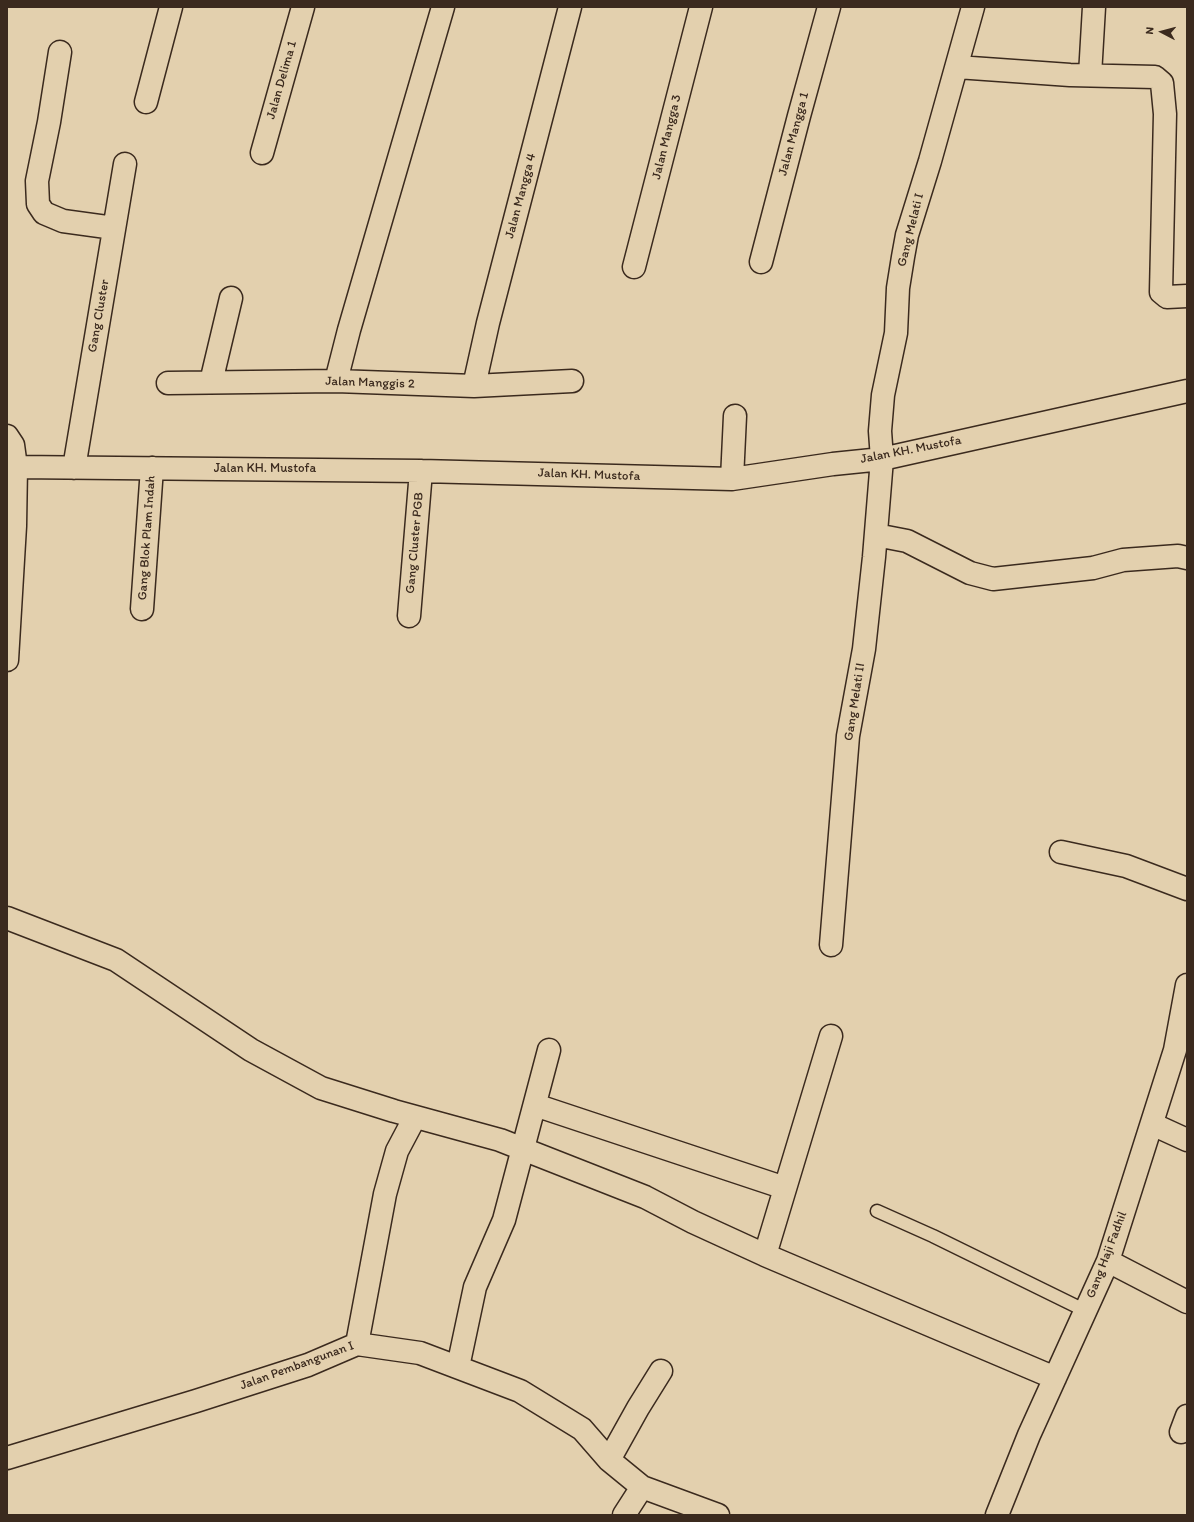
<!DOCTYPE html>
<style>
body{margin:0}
#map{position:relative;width:1194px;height:1522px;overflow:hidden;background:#e3d0ae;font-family:Itim,sans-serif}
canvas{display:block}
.frame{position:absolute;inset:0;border:8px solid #3b2a1e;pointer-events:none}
.north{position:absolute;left:1142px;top:12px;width:40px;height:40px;-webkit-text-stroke:3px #e3d0ae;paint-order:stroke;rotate:276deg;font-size:11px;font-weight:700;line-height:16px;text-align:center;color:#3b2a1e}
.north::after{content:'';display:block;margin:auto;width:14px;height:18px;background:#3b2a1e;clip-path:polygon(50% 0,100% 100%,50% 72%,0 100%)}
</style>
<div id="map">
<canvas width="1194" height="1522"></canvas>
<div class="frame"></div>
<div class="north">N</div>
</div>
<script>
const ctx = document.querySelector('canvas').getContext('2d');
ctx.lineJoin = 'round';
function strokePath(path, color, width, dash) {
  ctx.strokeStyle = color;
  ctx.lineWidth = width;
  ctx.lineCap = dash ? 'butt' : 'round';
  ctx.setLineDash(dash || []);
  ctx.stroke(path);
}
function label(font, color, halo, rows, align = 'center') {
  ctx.font = font + ' Itim,sans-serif';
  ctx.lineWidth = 3;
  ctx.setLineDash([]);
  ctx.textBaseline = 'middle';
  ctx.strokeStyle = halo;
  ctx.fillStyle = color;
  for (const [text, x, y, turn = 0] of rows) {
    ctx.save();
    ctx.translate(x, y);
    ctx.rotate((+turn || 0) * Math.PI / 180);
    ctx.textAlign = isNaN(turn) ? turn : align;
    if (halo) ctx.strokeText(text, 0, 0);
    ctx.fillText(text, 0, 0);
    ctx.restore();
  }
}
const lane = new Path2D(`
 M877,1211L933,1236L1086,1311`);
const street = new Path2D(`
 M60,52L49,122L37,181L38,204L44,213L63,221L114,228
 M957,67L1070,75L1155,77L1162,83L1165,114L1161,292L1167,297L1187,296
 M1090,75L1094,7
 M146,102L171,7
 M262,153L303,7
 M761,262L799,116L829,7
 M634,267L701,7
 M336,381L349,330L443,7
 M211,382L231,298
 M168,383L336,381L474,386L572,381
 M474,386L488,323L570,7
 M7,436L13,445L16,467L15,526L7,660
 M16,467L421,471L732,479L833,464L882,459L1187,391
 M74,468L125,164
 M732,479L735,416
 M876,535L907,541L970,573L993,579L1093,568L1123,560L1178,556L1187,558
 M142,609L152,468
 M409,616L421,471
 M1061,852L1126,866L1187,889
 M7,918L116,960L251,1050L321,1088L394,1111L500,1140L645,1197L693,1222L765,1255L1055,1378
 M831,945L848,736L864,649L874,557L882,459L880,431L883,395L896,333L898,288L903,257L907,235L930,161L973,7
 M535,1105L785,1188
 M1152,1124L1187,1140
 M765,1255L831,1036
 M1108,1261L1187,1302
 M357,1344L385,1194L397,1151L415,1117
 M458,1367L475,1287L504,1220L549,1050
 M1181,1432L1187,1416
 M7,1458L196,1401L308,1365L357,1344L420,1353L520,1391L582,1429L609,1460L642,1487L718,1515
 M609,1460L638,1408L661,1371
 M624,1515L642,1487
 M997,1515L1029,1435L1108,1261L1175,1050L1187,985`);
strokePath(lane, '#3b2a1e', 15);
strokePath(street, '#3b2a1e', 25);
strokePath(lane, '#e3d0ae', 12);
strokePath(street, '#e3d0ae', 22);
label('13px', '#3b2a1e', '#e3d0ae', [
 ["Jalan Delima 1",282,80,-74],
 ["Jalan Mangga 1",794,134,-75],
 ["Jalan Mangga 3",667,137,-76],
 ["Jalan Mangga 4",521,196,-75],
 ["Gang Melati I",911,230,-76],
 ["Gang Cluster",99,316,-80],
 ["Jalan Manggis 2",370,383,2],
 ["Jalan KH. Mustofa",911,450,-11],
 ["Jalan KH. Mustofa",265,469],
 ["Jalan KH. Mustofa",589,475,2],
 ["Gang Blok Plam Indah",147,538,-86],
 ["Gang Cluster PGB",415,543,-85],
 ["Gang Melati II",855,702,-81],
 ["Gang Haji Fadhil",1107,1255,-69],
 ["Jalan Pembangunan I",297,1366,-20]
]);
</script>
